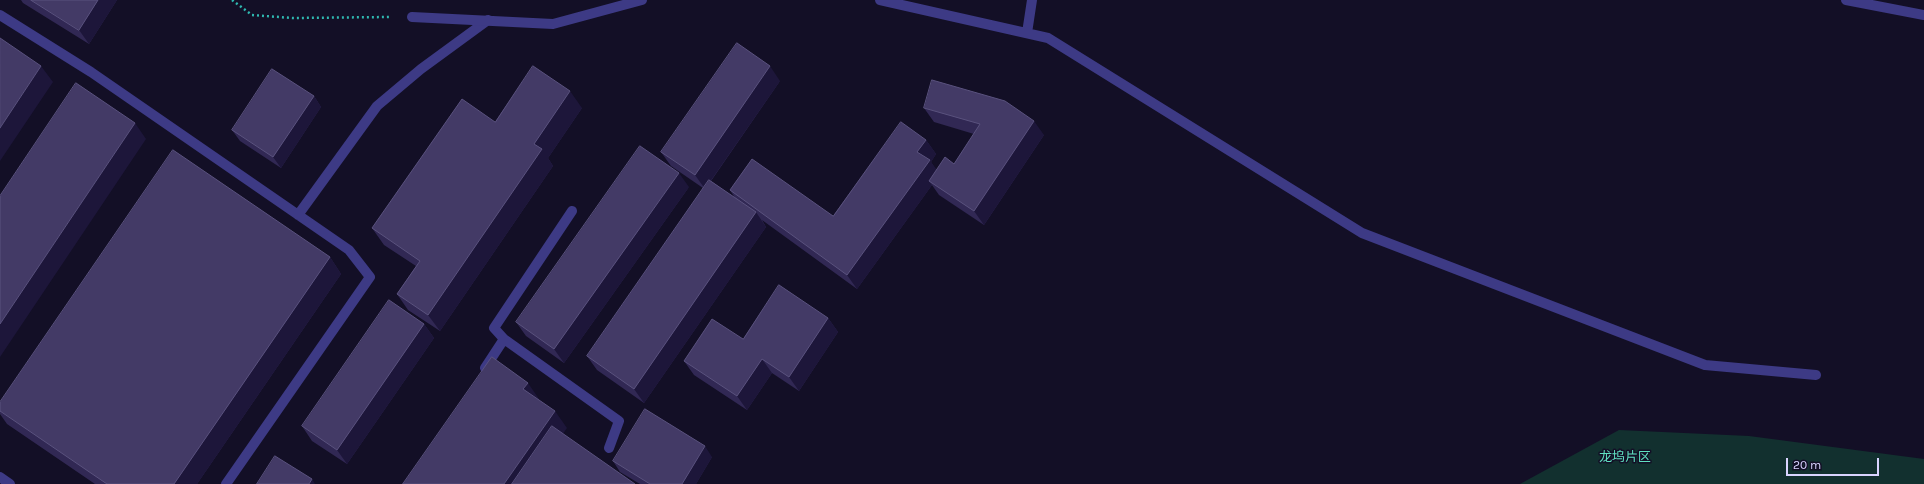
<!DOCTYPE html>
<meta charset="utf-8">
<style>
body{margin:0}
#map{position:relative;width:1924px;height:484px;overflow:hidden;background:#130f26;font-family:Karla,sans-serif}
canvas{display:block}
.scale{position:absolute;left:1786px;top:458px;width:93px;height:18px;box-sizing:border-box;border:2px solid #d9d4ff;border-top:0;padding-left:5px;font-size:12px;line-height:14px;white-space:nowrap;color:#d9d4ff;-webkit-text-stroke:3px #130f26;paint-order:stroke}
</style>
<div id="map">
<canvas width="1924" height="484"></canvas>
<div class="scale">20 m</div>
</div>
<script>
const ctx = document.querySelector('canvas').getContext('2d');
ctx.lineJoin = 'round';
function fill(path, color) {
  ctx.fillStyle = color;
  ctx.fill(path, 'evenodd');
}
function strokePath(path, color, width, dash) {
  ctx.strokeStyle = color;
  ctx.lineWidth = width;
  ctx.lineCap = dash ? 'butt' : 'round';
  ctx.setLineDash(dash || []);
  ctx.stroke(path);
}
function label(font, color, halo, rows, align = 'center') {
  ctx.font = font + ' Karla,"Noto Sans SC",sans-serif';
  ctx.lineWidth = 3;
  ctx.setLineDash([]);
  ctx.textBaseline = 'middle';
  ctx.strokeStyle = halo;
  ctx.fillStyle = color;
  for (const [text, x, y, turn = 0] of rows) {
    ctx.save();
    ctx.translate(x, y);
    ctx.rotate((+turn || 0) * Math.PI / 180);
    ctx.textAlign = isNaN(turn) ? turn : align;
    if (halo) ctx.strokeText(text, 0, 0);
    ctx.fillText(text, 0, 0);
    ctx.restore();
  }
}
fill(new Path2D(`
 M1619,430L1749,436L1924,459V484H1520Z`), '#12302f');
strokePath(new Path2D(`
 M232,0L252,15L292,18L391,17`), '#2fb8b0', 2.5, [2, 3]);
strokePath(new Path2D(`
 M0,15L91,72L349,250L370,277L226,484
 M298,215L377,106L421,69L488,20
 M504,339L619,421L609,448
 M485,368L504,339L494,328L572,211
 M0,477L10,484`), '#3d3a85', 10);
strokePath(new Path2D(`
 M880,0L1048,38L1362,233L1705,365L1816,375
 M1846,0L1924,15
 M412,17L553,24L642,0
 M1027,33L1032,0`), '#3d3a85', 10);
fill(new Path2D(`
 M21,0H117L89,44L23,3Z
 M780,81L711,181L735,198L730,190L833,216L926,140L936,154L931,162L936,170L954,164L974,134L934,122L924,108L1044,135L984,225L939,195L932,185L857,289L762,220L766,227L644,403L597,370L587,356L703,188L671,166L661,152Z
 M314,96L321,107L281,168L240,141L232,130Z
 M582,108L548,158L553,166L440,331L408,310L397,294L416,266L384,245L372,228L495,122Z
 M689,187L564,363L526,336L516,322Z
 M330,257L341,274L197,484H95L7,424L0,414V402Z
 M828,318L838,332L799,391L772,373L747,410L694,375L684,361L743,339Z
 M424,324L434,338L347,464L312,441L302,426Z
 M712,457L696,484H640L620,472L613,461Z`), '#312854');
fill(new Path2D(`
 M98,0H117L89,44L79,30Z
 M41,66L53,82L0,161V128Z
 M770,66L780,81L705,189L695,175Z
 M570,91L582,108L548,158L553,166L440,331L428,315L534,144Z
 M314,96L321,107L281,168L273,157Z
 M1034,121L1044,135L984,225L974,211Z
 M135,123L146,139L0,357V324Z
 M926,140L936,154L931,162L940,174L929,181L932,185L857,289L847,275L917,152Z
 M679,173L689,187L564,363L554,349Z
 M756,212L766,227L644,403L634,389Z
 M330,257L341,274L197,484H174Z
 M828,318L838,332L799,391L789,377Z
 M424,324L434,338L347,464L337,450Z
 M762,359L772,373L747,410L737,396Z
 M528,383L539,399L535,406L523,389Z
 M555,411L567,428L527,484H504Z
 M705,446L712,457L696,484H682Z
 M312,479L315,484H309Z`), '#1d163a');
const building = new Path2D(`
 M31,0H98L79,30Z
 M0,38L41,66L0,128Z
 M737,43L770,66L695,175L661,152Z
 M533,66L570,91L534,144L542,149L428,315L397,294L420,261L372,228L462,99L495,122Z
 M272,69L314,96L273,157L232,130Z
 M932,80L1005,101L1034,121L974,211L929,181L945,157L954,164L980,124L924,108Z
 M76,83L135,123L0,324V196Z
 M901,122L926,140L917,152L930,160L847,275L730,190L752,159L833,216Z
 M640,146L679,173L554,349L516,322Z
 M173,150L330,257L174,484H107L0,411V402Z
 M709,180L756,212L634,389L587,356Z
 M779,285L828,318L789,377L762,359L737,396L684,361L712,319L743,339Z
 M389,300L424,324L337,450L302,426Z
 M492,357L528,383L523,389L555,411L504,484H403Z
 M645,409L705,446L682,484H650L613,461Z
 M552,426L635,484H512Z
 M275,456L312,479L309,484H257Z`);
fill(building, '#433a66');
strokePath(building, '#5a527e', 1);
label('13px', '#5fe0c0', '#130f26', [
 ["龙坞片区",1625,457]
]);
</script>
